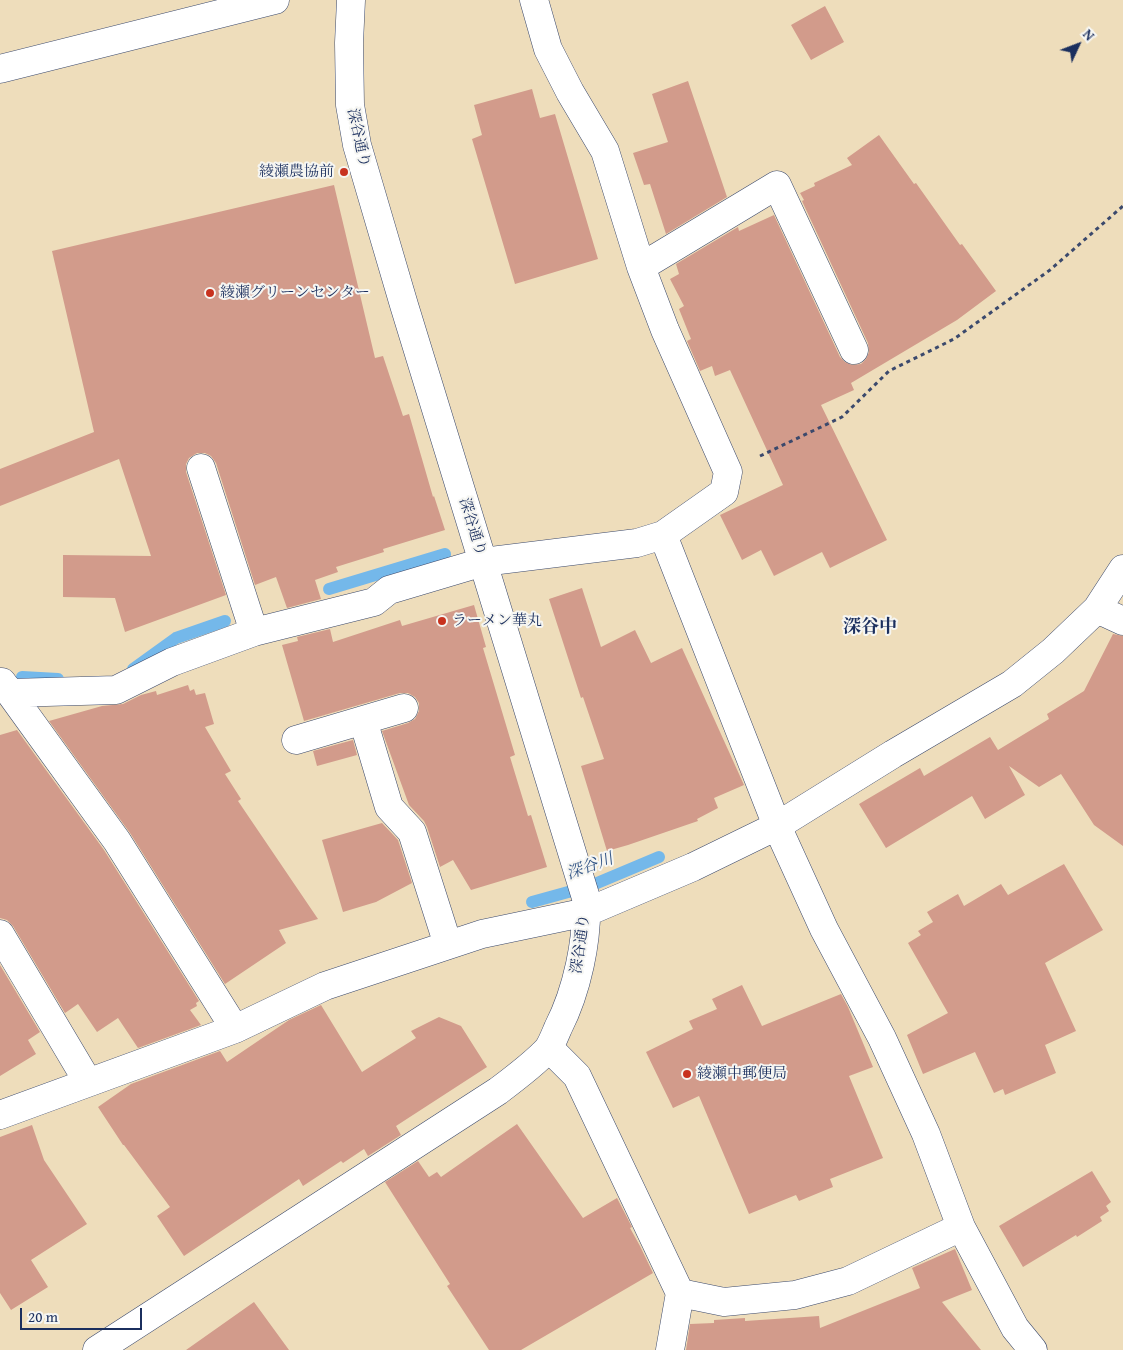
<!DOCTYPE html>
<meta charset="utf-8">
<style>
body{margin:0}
#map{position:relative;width:1123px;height:1350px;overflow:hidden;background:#edb;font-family:"Gentium Book Plus",serif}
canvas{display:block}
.north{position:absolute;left:1053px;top:20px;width:50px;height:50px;-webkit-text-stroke:4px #f6f6f2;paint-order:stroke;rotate:47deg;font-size:14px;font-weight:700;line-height:20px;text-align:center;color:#1b2f5e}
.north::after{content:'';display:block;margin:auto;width:18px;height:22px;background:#1b2f5e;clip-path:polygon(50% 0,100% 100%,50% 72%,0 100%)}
.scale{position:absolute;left:20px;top:1308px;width:122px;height:22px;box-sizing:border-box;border:2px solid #1b2f5e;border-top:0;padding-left:6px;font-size:15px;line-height:18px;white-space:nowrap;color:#1b2f5e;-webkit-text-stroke:4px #f6f6f2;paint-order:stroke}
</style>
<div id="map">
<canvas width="1123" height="1350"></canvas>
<div class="north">N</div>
<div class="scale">20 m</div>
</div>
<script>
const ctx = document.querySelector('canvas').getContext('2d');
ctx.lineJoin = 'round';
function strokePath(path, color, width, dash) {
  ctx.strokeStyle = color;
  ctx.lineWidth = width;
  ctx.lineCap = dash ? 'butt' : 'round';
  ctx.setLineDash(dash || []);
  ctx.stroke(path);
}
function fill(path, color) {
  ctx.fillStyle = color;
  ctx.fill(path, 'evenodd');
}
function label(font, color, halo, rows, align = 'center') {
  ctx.font = font + ' "Gentium Book Plus","Noto Serif JP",serif';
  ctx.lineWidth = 4;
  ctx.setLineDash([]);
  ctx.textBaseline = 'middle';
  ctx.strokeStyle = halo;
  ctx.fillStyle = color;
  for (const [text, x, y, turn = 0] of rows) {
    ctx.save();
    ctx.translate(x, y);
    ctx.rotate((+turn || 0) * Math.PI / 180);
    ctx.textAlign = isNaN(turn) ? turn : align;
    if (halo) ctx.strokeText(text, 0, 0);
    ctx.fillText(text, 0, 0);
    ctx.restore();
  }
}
strokePath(new Path2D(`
 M329,589L445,554
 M133,669L176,638L225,621
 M22,677L58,679
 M532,902L590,886L659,857`), '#74b8ea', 12);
fill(new Path2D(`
 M825,6L844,42L811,60L791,25Z
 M688,81L727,197L666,234L650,184L644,185L633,153L668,142L652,94Z
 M532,89L540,118L555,114L598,259L515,284L472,139L482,135L474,105Z
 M879,135L914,184L916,183L960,245L962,244L996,291L957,320L851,383L854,390L821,405L887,540L830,568L822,552L774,576L761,550L742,560L720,515L783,485L730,370L715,376L712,366L700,371L687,341L691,339L679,309L684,306L670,279L679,274L676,264L738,227L739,231L774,215L840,357L845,362L852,365L861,364L866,359L869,352L868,343L802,201L804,200L800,193L815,186L814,183L852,165L847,158Z
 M334,185L375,358L383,356L403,416L409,414L433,497L434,496L445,530L383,549L384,552L336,567L338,572L315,580L321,599L287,608L276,577L255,585L216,463L211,456L205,453H197L189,458L186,464V472L226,595L125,632L115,598L63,597V555L151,556L119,459L0,506V469L94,432L52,251Z
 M582,588L601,647L635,630L651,663L682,648L744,785L714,798L718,808L697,819L698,821L628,845L607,851L581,766L604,759L583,697L581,698L549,599Z
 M474,605L486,647L483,648L515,755L510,757L528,816L531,815L547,867L471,890L453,860L440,867L427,827L424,821L409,805L382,731L408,723L415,719L419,711V703L415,697L408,693H400L304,721L282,645L298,641L297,637L330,629L333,642L400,620L402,626Z
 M1113,634L1123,636V846L1094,825L1061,774L1039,787L1009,766L1025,795L985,819L972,796L886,848L859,804L920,768L924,776L990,737L998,750L1049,719L1047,714L1084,691Z
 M188,685L190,691L194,689L196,695L205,693L214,724L205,727L231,771L225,774L241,799L238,801L318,919L279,930L286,943L225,984L130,833L49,721L102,706L123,704L141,695L156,691L157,695Z
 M17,730L104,850L199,1001L196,1003L197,1006L190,1010L201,1025L138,1048L118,1018L97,1032L78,1004L65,1013L13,926L7,920L0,918V735Z
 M353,740L357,755L317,766L313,751Z
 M382,823L398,840L412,883L376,902L343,912L322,840Z
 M1064,864L1103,930L1045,963L1076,1031L1045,1045L1056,1073L1005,1095L1003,1089L994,1093L975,1052L923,1074L907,1035L948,1013L908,943L921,935L918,931L933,922L927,912L958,894L964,906L1001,884L1008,895Z
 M0,965L40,1032L28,1040L36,1054L0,1076Z
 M742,985L762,1026L841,994L848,1007L873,1067L849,1076L883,1158L830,1179L833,1187L799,1201L796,1195L749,1214L699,1096L673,1108L646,1052L693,1029L689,1021L717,1009L712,999Z
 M321,1005L362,1072L416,1038L411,1031L439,1017L461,1026L487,1067L396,1126L401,1135L368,1156L364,1149L343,1163L341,1161L303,1186L299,1179L184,1256L157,1216L170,1207L124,1145H123L98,1107L131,1084L220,1051L227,1062L289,1020Z
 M517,1124L583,1218L617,1198L632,1227L630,1228L640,1246L653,1273L521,1350H489L447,1286L450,1284L385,1182L418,1161L429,1177L437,1172L441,1177Z
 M32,1125L44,1160L87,1224L31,1260L48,1287L11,1310L0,1293V1137Z
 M1092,1171L1111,1202L1106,1206L1109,1211L1100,1217L1102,1221L1077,1237L1076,1235L1023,1267L999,1226Z
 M955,1249L972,1290L942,1302L981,1350H686L690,1324L714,1323V1320L745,1318V1321L819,1316L820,1328L920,1288L912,1268Z
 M254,1302L289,1350H186Z`), '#d29b8b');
const minor = new Path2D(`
 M0,69L275,0
 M641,267L777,185L854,350
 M201,468L254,632
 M663,535L777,826L824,929L882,1038L926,1134L961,1227L1015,1328L1033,1350
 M1097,609L1123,621
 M2,682L117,841L235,1029
 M11,693L116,690L172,662L254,632L374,602L389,590L483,562L637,543L663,535L724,492L728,472L665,330L641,267L605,151L570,92L548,49L534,0
 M363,720L389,807L412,832L448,945
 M296,740L404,708
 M0,934L88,1082
 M549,1048L577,1076L680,1293L670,1350
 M0,1115L235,1029L325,986L482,934L587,912L693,867L777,826L893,754L1012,684L1053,651L1097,609L1123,569
 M680,1293L724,1302L795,1295L848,1281L961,1227
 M97,1350L498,1091C514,1079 535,1063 548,1049C552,1043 555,1035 558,1028C577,991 588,940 586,898L404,305L357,145L350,105L349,43L351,0`);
strokePath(minor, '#3b496c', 29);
strokePath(new Path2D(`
 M760,456L842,417L889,371L954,339L1050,270L1123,206`), '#3b496c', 3, [4, 4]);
strokePath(minor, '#fff', 28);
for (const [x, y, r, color] of [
 [344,172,5,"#c8321e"],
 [210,293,5,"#c8321e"],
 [442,621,5,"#c8321e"],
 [687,1074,5,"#c8321e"]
]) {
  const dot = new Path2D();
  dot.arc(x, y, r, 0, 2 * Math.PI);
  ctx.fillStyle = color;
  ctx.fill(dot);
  strokePath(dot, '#f6f6f2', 2);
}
label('15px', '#1b2f5e', '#f6f6f2', [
 ["深谷通り",358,138,78],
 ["深谷通り",472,527,73],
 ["深谷通り",581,944,-82]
]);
label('15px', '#1b2f5e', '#f6f6f2', [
 ["綾瀬農協前",334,172,"right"],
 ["綾瀬グリーンセンター",220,293],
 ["ラーメン華丸",452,621],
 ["綾瀬中郵便局",697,1074]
], 'left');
label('italic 16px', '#365888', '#f6f6f2', [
 ["深谷川",590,867,-20]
]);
label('bold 18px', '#1b2f5e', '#f6f6f2', [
 ["深谷中",870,627]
]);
</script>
